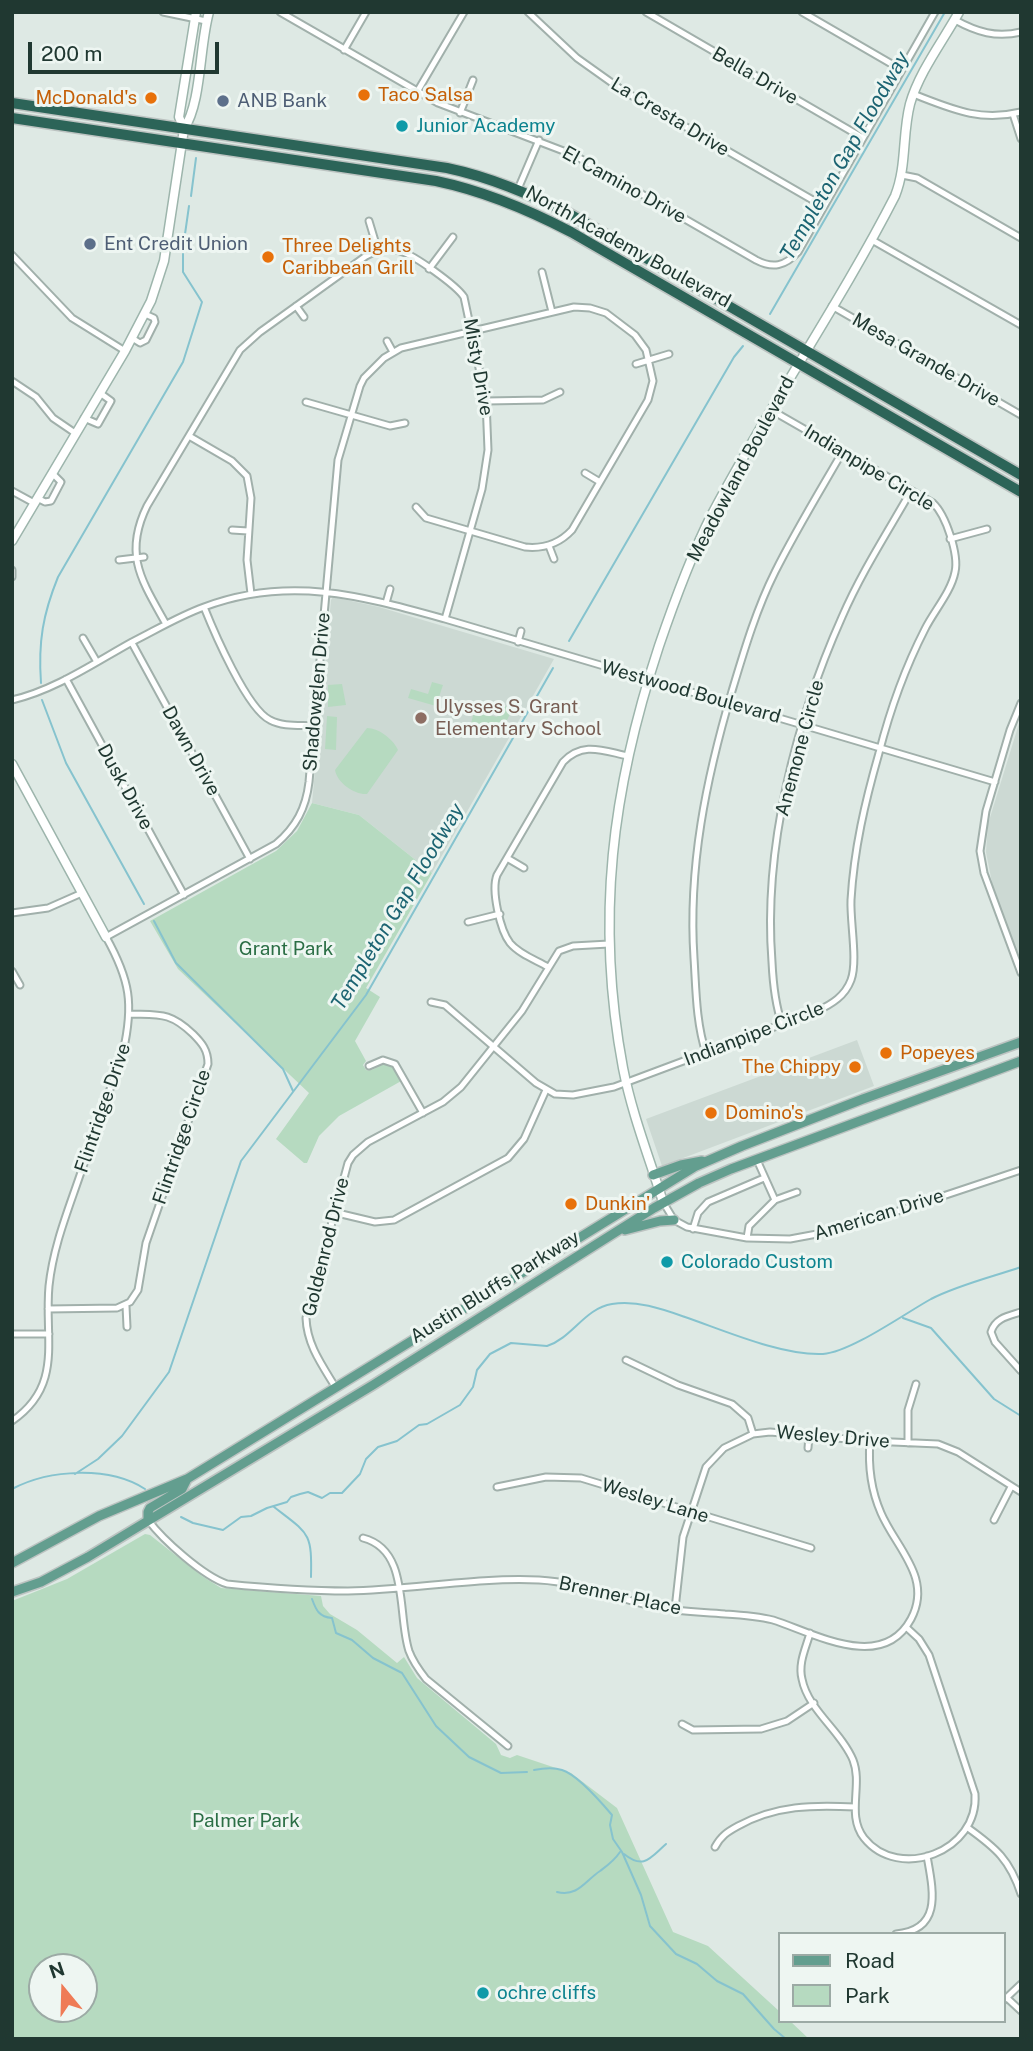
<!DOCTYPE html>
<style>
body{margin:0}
#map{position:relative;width:1033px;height:2051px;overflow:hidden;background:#dee9e4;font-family:"Public Sans",sans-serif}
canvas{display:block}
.frame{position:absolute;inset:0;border:14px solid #203831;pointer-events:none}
.legend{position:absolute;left:778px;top:1932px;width:228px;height:91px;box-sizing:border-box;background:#eef6f2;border:2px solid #9caaa5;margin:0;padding:9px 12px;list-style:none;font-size:21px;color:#203831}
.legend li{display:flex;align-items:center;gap:14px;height:35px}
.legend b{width:35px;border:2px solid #9caaa5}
.north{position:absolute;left:28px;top:1953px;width:70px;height:70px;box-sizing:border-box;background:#eef6f2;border:2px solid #9caaa5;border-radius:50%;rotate:341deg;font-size:19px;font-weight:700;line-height:28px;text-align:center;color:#203831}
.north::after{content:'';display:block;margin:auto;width:24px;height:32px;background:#ef7b56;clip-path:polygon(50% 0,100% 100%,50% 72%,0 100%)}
.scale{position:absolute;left:28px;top:42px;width:191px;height:32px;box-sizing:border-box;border:4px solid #203831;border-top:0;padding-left:9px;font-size:21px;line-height:24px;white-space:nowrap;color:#203831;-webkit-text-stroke:5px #eef6f2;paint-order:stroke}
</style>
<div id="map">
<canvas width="1033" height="2051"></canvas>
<div class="frame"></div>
<ul class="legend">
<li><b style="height:9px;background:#639e8f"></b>Road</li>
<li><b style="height:19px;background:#b6dac0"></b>Park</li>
</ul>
<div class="north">N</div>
<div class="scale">200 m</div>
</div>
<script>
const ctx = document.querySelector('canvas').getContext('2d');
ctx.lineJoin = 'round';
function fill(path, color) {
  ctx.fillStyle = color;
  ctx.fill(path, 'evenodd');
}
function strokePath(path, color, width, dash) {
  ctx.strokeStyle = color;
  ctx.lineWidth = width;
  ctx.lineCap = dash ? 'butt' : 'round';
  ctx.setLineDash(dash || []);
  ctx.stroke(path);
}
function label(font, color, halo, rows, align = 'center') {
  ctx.font = font + ' "Public Sans",sans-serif';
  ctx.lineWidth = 6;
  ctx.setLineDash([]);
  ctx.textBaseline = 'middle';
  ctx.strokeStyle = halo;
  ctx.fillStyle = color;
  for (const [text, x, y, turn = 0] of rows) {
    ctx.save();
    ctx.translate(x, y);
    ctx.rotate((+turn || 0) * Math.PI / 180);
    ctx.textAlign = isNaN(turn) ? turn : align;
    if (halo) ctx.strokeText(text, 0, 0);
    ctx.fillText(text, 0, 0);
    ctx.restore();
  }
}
fill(new Path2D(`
 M333,597L379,607L554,659L432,873L359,815L312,803L331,600Z
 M1021,717V961L993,888L986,852L988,824Z
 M857,1040L874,1086L662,1166L646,1119Z`), '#ccd9d3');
fill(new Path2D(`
 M432,682L443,685L436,706L408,698L411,689L428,694Z
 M342,684L346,705L328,707V685Z
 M503,705L512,710L506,722H501L498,731L471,724L474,711L497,717Z
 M327,716L337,717L336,750L325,749Z
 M367,728C379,728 394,740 398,750L367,794C355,795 337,783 335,770Z
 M312,803L359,815L432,873L366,988L380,997L355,1041L366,1061L363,1065L366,1070C374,1072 380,1063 390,1063L397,1069L403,1080L339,1116L319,1136L307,1163H304L276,1139L309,1093L178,969L150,921L276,851L297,831Z
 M145,1534L150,1535L202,1576L221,1588L321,1596L323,1606L330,1614L357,1630L397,1663L404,1657L417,1678L496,1744L501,1755L510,1758L517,1755L571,1773L617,1808L673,1932L708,1946L779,2011V2021H790L809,2039H12V1601L67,1579ZM42,1967H84V2009H42Z`), '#b6dac0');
strokePath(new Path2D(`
 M191,196L196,158
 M183,248L189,206
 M770,314L945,12
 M569,641L734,357L743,346
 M41,683C38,642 43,614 58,577L183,362L202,302L183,272V254
 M42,700L66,763L144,904
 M154,921L176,963L283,1069L293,1091
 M903,1318L931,1328L994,1399L1021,1416
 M75,1474L98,1459L122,1436L169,1372L241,1161L366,995L553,668
 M12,1489C50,1469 109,1466 145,1489
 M274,1507C309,1534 312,1532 311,1577
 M181,1517L193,1523L223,1530L241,1517L251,1516L267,1508L287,1502L291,1497L300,1494L308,1492L322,1498L330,1493H342L360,1474L366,1459L378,1447L397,1441L419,1425L427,1424L460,1405L473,1387L477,1370L490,1354L511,1343L547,1346C572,1338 585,1308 612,1304C637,1300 662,1309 685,1317C723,1330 782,1356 823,1354C851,1352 904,1314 931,1299C958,1285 992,1277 1021,1267
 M312,1599C316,1610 319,1617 332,1618L336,1633L352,1640L373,1658L402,1673L436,1726L469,1757L501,1773L527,1772
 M534,1770C544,1768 553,1767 562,1770C578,1775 601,1802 612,1815L610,1825L613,1839L622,1852L641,1895L650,1926L676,1954L697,1964L717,1981L743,1994L774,2029L786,2039
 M624,1854C644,1870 650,1858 666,1844
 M557,1892C578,1897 585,1881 600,1871C608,1865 614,1861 620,1852`), '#86c3ce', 2);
const street = new Path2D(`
 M163,12L206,21
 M280,12L438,103L574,155L756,260C773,269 785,266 798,252L935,12
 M528,12L577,58L622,90L823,206
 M646,12L863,138
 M802,12L902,70
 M955,20C977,32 996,38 1021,32
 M344,50L366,12
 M417,92L464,12
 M913,94C952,109 979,122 1021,112
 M460,113L473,80
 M1013,114L1021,139
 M902,175L917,178L1021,238
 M518,189L539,140
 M369,221L378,251
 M872,240L1021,325
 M12,255L72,318L125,351
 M429,269L453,237
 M542,272L552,312
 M296,306L304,317
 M832,306L1021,415
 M132,338L140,343L146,340L155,322L154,318L145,314
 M387,341L393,352
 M636,364L669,354
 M12,381L36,397L53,418L75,433
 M486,401L543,400L560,392
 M306,402L390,426L405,423
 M84,418L98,424L111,401L100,393
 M189,436L232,461L247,476L251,498L247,560L251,594
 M585,473L600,482
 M12,491L34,503
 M37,498L45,502L51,501L61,482L52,473
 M232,530L248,531
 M950,539L987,529
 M549,546L554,559
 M119,560L144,557
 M12,570V577
 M386,603L390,589
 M204,607C214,632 247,709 270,720C283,727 300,725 314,726
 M166,624C142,581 123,555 147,506L240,350L260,332L366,256C377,250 388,247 400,251C414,255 456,285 464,297L486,401L488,450L482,489L445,619
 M83,638L97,662
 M518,642L521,631
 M132,643L250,859
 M66,679L184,895
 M12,700C55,690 94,663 132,642C156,630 179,616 204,607C289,575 362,596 445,619L995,782
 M1021,703L1010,730L986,811L980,851L984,873L1021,973
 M507,858L524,868
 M12,913L48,908L82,893
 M468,922L500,914
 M548,967C536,960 519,954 510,943C500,930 491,890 497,875L563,762C583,741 603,751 628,756
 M12,971L20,985
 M431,1002L445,1005L536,1083L555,1094L573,1095L614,1087L817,1011C832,1004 845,996 851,980C858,961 850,922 851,900C854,849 865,802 879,753C890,710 905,668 925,629C934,611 951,592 955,572C959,555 946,515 933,503L771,410
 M782,1024C775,1004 773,983 772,962C763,848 796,720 842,617C861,573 887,533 911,491
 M706,1053C696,1023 696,989 694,958C688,867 706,779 732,691C744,651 756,610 775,572C796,530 820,491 843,451
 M369,1066L383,1060L395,1064L423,1113
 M757,1160L775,1200
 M663,1202L674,1220L687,1227L747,1238L790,1239L844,1229L1021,1170
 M333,1212L375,1222L394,1220L508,1158L524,1139L546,1090
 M693,1229L698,1213L708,1202L764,1178
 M747,1238L749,1226L775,1200L797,1192
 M126,1306L127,1327
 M48,1309L117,1308L130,1302L138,1290L146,1243L208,1064C208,1050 202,1043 193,1034C170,1012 160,1015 130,1014
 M1021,1312C1008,1316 995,1318 991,1332L995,1342L1021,1371
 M12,1334H49
 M626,1360L678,1385L732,1404L748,1418L753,1434
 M336,1388C322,1365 307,1345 306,1318L348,1163L353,1155L368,1142L443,1102L461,1087L522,1011L559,951L573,946L609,944
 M12,1421C64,1385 44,1339 49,1286C53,1248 67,1213 79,1178C94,1136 108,1094 123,1052C134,1004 130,980 106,937L276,844C296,827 306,808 309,782L338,460L360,386L364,378L384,358L401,348L574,307L590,308L606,313L635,335L646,350L653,381L648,400L572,530C559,544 544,549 525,547L426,518L416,507
 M908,1443V1410L916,1384
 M808,1448L809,1436
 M497,1487L546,1477L581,1478L811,1548
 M148,1520C163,1540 203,1576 227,1584C267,1588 308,1591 348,1591C412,1590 475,1577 539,1580C581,1582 621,1601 662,1608C683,1612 705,1612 725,1614C741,1615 757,1616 773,1620C814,1633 882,1673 911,1619C933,1578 896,1548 881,1513C871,1490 868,1466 870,1441
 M994,1520L1011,1487
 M363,1538C410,1550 397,1615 409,1651C413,1662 419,1670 426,1679L508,1746
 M675,1609L683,1537L706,1467L724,1448L753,1434L770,1432L870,1441L938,1444L958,1452L1021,1492
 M810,1633C806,1648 798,1663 802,1679C808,1710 841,1731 853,1760C863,1785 846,1815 864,1838C899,1882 979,1851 975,1794L929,1655L919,1639L906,1627
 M682,1724L693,1730L761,1729L787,1721L814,1703
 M968,1828C996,1848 1010,1860 1021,1894
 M715,1847C721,1836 727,1832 738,1826C776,1805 813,1805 855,1807
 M896,1934C943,1930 933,1890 927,1856
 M1007,1998L1021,2011
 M1003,2001L1021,1984`);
const secondary = new Path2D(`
 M184,129L179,117L196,12
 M12,541L125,351L151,301L164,261L184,129C202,101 199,47 209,12
 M12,764L106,937
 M663,1202C649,1157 632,1114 623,1068C595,919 612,789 659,646C674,602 690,558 711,516C768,407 839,305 895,196C907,166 902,135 910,104C919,72 943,41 959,12`);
const primary = new Path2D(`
 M653,1175L681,1165L702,1161
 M625,1230L660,1221L674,1220
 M148,1520V1512L150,1508L182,1489L187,1479
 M12,1563L99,1516L187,1479L696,1166L742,1146L863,1099L1021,1042
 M12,1592L41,1582L88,1557L373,1385L654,1208L699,1183L731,1169L1021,1061`);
const highway = new Path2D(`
 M12,103L447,168C490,177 529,194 568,213L1021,475
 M12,118L436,181C484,191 527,209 571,232L1021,492`);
strokePath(street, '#a1b0ab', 9);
strokePath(secondary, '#9db5ac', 11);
strokePath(primary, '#bcc3c1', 12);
strokePath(highway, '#bcc3c1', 13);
strokePath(street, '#fff', 5);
strokePath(secondary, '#fff', 8);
strokePath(primary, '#639e8f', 9);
strokePath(highway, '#2c6458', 10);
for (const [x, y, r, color] of [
 [364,95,7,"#e8710a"],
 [151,98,7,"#e8710a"],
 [223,101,7,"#5c6f8a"],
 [402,126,7,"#0f9aa8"],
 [90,244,7,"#5c6f8a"],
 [268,257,7,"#e8710a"],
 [421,718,7,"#8d6e63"],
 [886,1053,7,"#e8710a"],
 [855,1067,7,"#e8710a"],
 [711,1113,7,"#e8710a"],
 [571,1204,7,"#e8710a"],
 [667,1262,7,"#0f9aa8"],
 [483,1993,7,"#0f9aa8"]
]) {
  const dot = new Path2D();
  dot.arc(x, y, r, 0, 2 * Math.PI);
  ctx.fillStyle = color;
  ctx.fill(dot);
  strokePath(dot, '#eef6f2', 2.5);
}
label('19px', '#203831', '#eef6f2', [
 ["Bella Drive",755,76,30],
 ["La Cresta Drive",670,117,31],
 ["El Camino Drive",624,185,29],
 ["North Academy Boulevard",628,247,29],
 ["Mesa Grande Drive",926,360,30],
 ["Misty Drive",478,367,80],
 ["Indianpipe Circle",869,468,31],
 ["Meadowland Boulevard",741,469,-62],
 ["Shadowglen Drive",317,692,-85],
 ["Westwood Boulevard",691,692,16],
 ["Anemone Circle",800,748,-75],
 ["Dawn Drive",191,751,61],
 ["Dusk Drive",125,787,61],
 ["Indianpipe Circle",754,1034,-21],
 ["Flintridge Drive",103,1108,-71],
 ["Flintridge Circle",182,1137,-71],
 ["American Drive",879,1215,-17],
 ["Goldenrod Drive",326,1247,-76],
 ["Austin Bluffs Parkway",495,1287,-32],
 ["Wesley Drive",833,1437,5],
 ["Wesley Lane",655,1501,17],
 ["Brenner Place",620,1596,12]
]);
label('19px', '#c56008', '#eef6f2', [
 ["Taco Salsa",378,95],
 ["McDonald's",137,98,"right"],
 ["Three Delights",282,246],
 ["Caribbean Grill",282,268],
 ["Popeyes",900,1053],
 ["The Chippy",841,1067,"right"],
 ["Domino's",725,1113],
 ["Dunkin'",585,1204]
], 'left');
label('19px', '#4e5e75', '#eef6f2', [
 ["ANB Bank",237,101],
 ["Ent Credit Union",104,244]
], 'left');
label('19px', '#0d838f', '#eef6f2', [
 ["Junior Academy",416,126],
 ["Colorado Custom",681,1262],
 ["ochre cliffs",497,1993]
], 'left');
label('19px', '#785e54', '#eef6f2', [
 ["Ulysses S. Grant",435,707],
 ["Elementary School",435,729]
], 'left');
label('19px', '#2b6e45', '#eef6f2', [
 ["Grant Park",286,949],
 ["Palmer Park",246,1821]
]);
label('italic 21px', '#1c6472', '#eef6f2', [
 ["Templeton Gap Floodway",845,156,-60],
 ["Templeton Gap Floodway",398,907,-59]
]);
</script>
